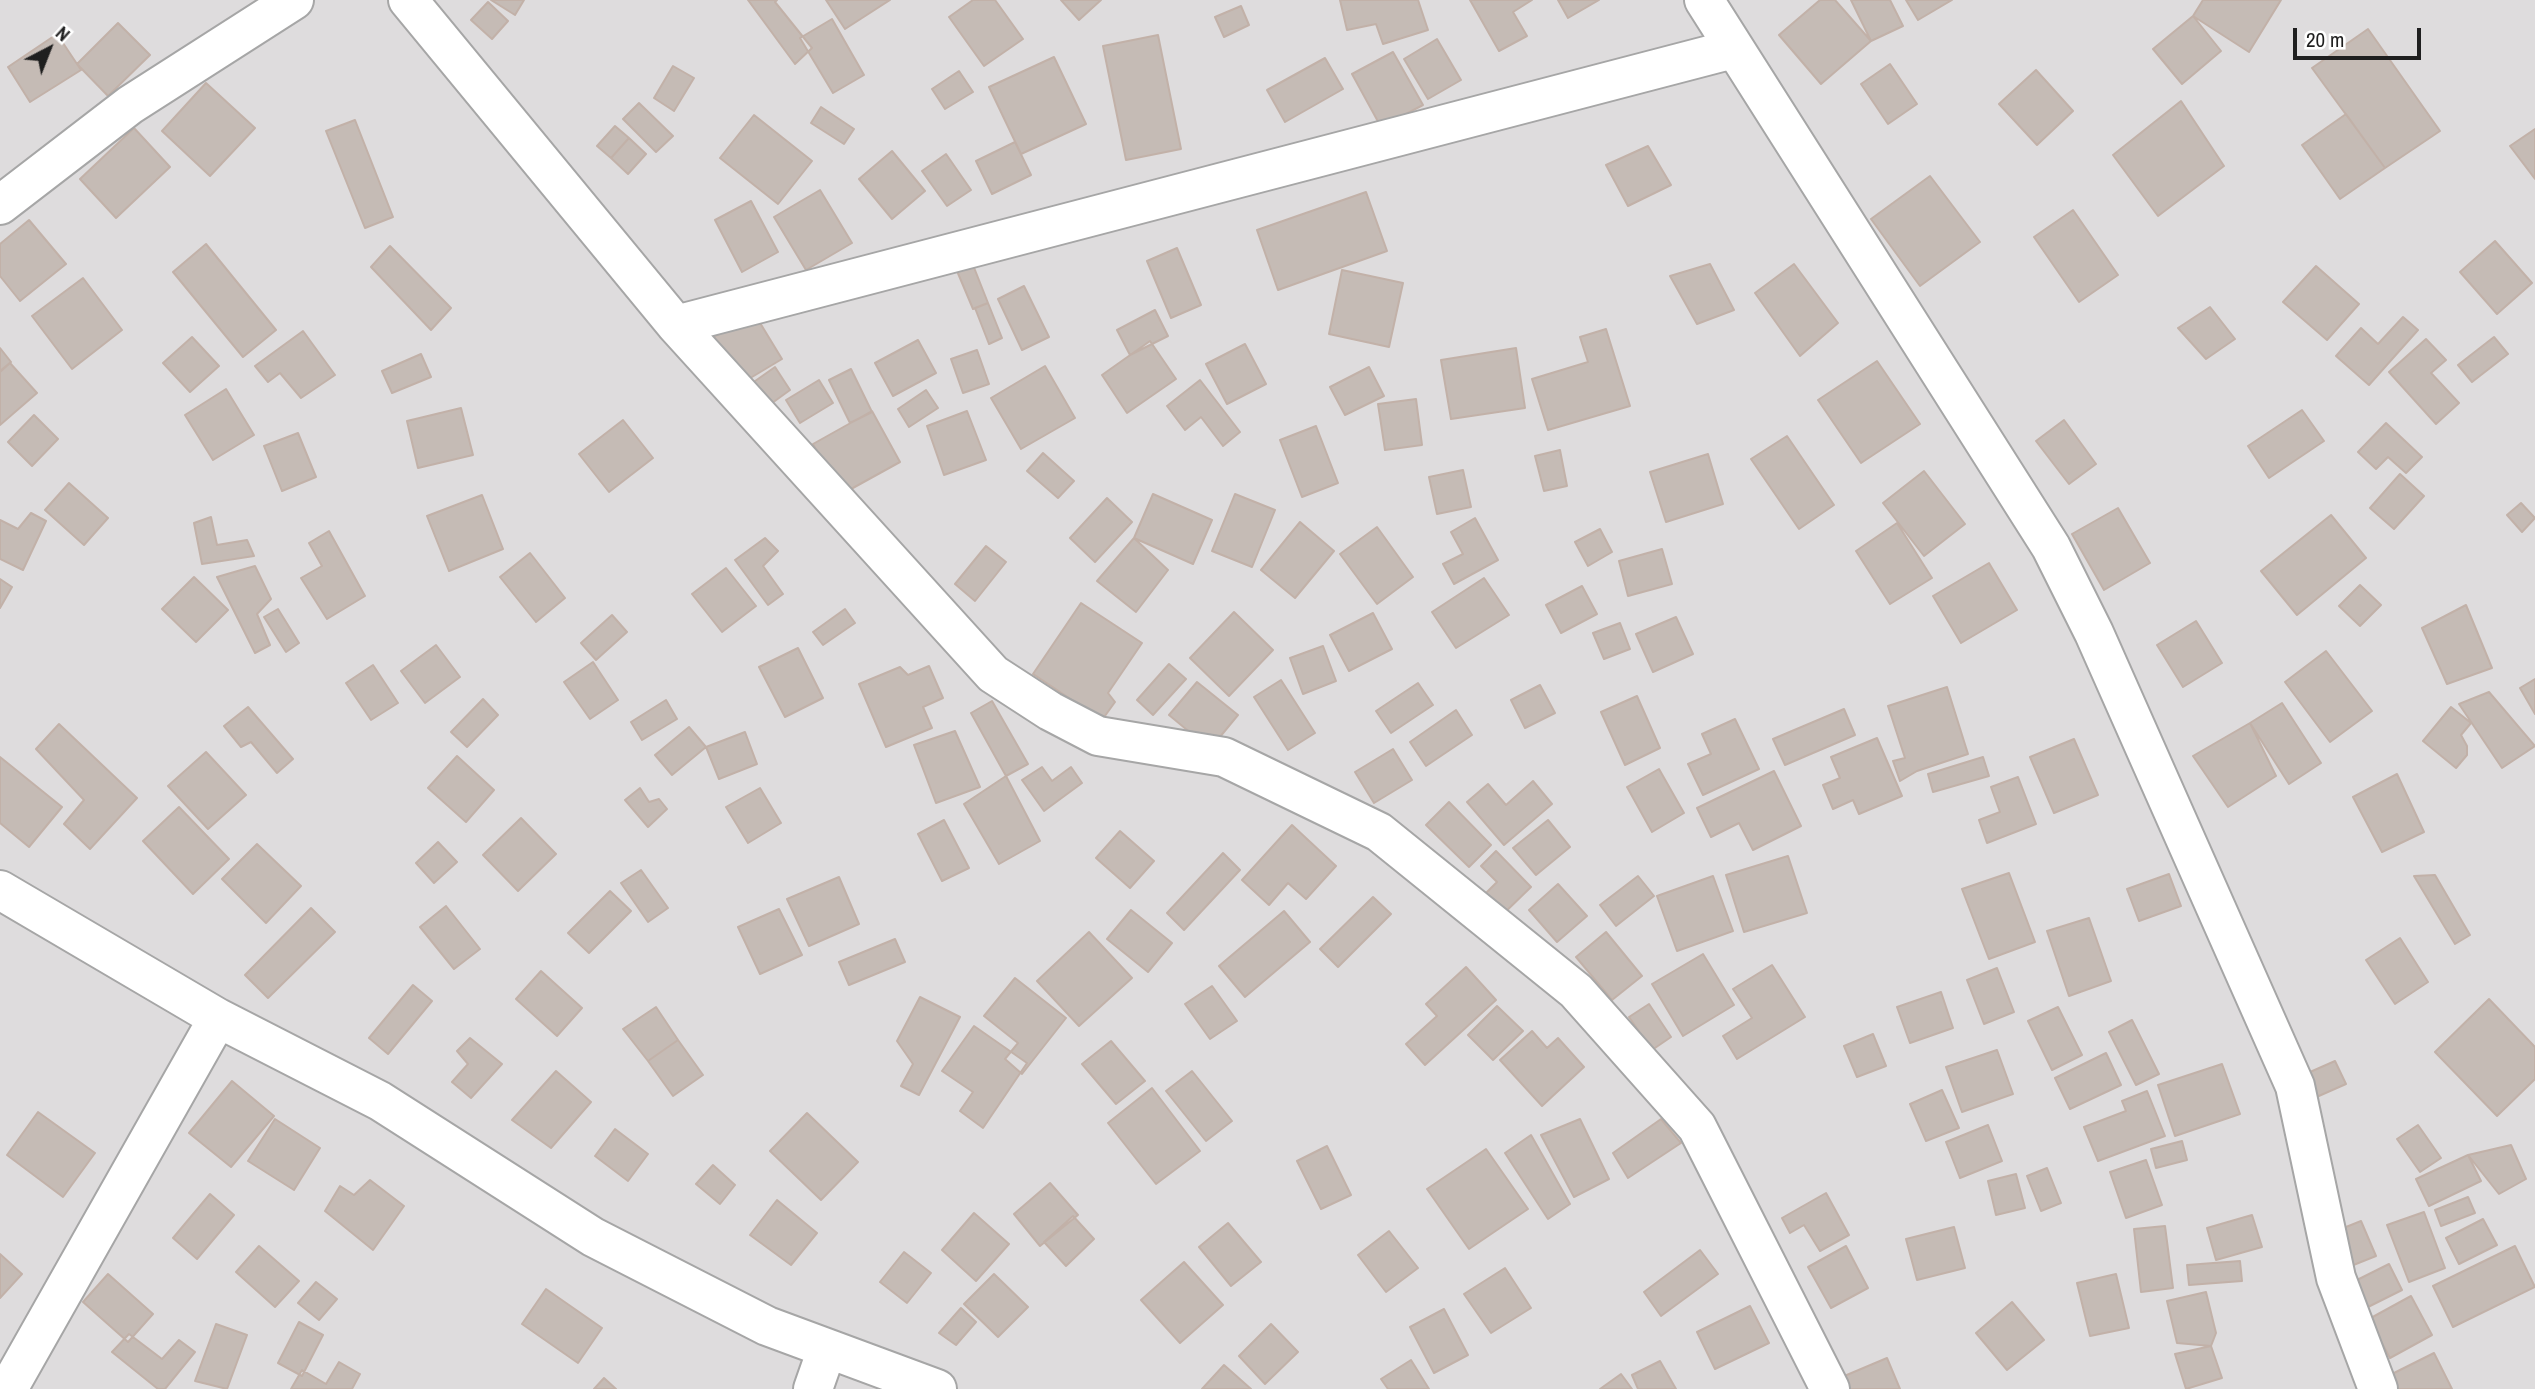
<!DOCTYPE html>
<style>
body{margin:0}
#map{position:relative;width:2535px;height:1389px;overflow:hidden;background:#f0ece6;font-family:"Archivo Narrow",sans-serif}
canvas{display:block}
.north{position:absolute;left:14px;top:14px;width:70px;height:70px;-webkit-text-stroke:5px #fff;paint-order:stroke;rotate:42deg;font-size:19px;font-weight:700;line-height:28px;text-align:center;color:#1f1f1f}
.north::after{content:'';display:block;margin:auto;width:24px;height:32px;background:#1f1f1f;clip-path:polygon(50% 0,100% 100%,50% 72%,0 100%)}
.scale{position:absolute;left:2293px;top:28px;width:128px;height:32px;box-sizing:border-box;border:4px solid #1f1f1f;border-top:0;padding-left:9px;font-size:21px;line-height:24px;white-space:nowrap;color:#1f1f1f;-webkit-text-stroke:5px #fff;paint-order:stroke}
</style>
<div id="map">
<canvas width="2535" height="1389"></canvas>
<div class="north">N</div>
<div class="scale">20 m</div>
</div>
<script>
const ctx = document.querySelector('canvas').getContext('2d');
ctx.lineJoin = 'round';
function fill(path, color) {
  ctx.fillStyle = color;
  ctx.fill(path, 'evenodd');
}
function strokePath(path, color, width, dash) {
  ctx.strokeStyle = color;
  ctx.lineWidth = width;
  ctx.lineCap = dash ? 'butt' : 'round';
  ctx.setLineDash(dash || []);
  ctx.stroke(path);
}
fill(new Path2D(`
 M0,0H2535V1389H0Z`), '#dedcdd');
const building = new Path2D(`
 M491,0H524L515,15Z
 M748,0H777L775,2L812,48L795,64Z
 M826,0H890L845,29Z
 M973,0H995L1023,39L984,66L949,17Z
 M1061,0H1101L1079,20Z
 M1340,0H1418L1428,30L1383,44L1376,24L1347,30Z
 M1470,0H1532L1513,12L1527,36L1499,51Z
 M1558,0H1599L1568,18Z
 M1820,0H1835L1871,41L1821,84L1779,35Z
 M1851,0H1890L1903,26L1871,41Z
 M1906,0H1952L1918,20Z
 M2203,0H2281L2249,52L2193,16Z
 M488,2L508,21L492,39L471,20Z
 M1241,6L1249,25L1224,37L1215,17Z
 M2193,16L2221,51L2182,84L2153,49Z
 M832,19L864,75L833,93L800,38Z
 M118,23L150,55L108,96L77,64Z
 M2368,29L2440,131L2385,168L2312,68Z
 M57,34L81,70L30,102L8,67Z
 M1158,35L1181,149L1126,160L1103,46Z
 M1437,39L1461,80L1428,99L1404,59Z
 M1393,52L1423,105L1381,127L1352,74Z
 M1054,57L1086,124L1021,154L989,87Z
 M1325,58L1343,89L1285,122L1267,90Z
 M1890,64L1917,104L1888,124L1861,84Z
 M673,66L694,78L674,111L654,98Z
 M2036,70L2073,111L2037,145L1999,104Z
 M959,71L973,92L945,109L932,89Z
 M206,83L255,128L210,176L162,131Z
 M2181,101L2224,166L2158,216L2113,155Z
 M639,103L673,136L656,152L623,119Z
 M821,107L854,129L844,144L811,123Z
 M2346,114L2385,168L2340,199L2302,145Z
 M754,115L812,161L778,204L720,158Z
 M355,120L393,217L365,228L326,131Z
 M615,126L629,138L611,158L597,146Z
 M134,128L170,167L116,218L80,179Z
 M2535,129V179L2510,146Z
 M629,138L646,154L628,174L611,158Z
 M1015,142L1031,175L992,194L976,161Z
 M1648,146L1671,185L1628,206L1606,165Z
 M892,151L925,191L892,219L859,179Z
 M946,154L971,190L947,206L922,171Z
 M1930,176L1980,242L1920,286L1871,219Z
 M820,190L852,243L806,270L774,217Z
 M1366,192L1387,251L1278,290L1257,230Z
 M751,201L778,252L742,272L715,220Z
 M2073,210L2118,275L2079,302L2034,237Z
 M29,220L66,264L20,301L0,276V244Z
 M2495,241L2532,283L2497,314L2460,272Z
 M206,244L276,330L243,357L173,272Z
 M390,246L451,308L431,330L371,267Z
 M1177,248L1201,305L1171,318L1147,261Z
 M1710,264L1734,310L1697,324L1670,276Z
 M1794,264L1838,323L1800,356L1755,293Z
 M973,265L988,303L973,309L957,271Z
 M2316,266L2359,304L2327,340L2283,302Z
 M1342,270L1403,283L1389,347L1329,334Z
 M83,278L122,330L72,369L32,316Z
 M1024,286L1049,337L1022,350L998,299Z
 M988,303L1002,338L989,344L975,308Z
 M2210,307L2235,339L2206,359L2178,328Z
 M1155,310L1168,336L1130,355L1117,330Z
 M754,313L782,359L732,389L704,343Z
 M2403,317L2418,330L2369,385L2336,356L2361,328L2378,344Z
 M1606,329L1630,406L1548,430L1532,379L1588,362L1580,337Z
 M303,331L335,375L301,398L280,373L268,382L255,366Z
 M192,337L219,366L190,392L163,363Z
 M2494,337L2508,354L2472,382L2458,365Z
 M2426,339L2446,360L2431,373L2459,403L2436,424L2389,372Z
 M918,340L936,373L893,396L875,363Z
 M1150,341L1176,379L1127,413L1102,375Z
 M1245,344L1266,384L1227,404L1206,364Z
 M0,348L11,362L0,371Z
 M1516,348L1525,408L1451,419L1441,360Z
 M977,350L989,384L963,393L951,359Z
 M421,354L431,377L392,393L382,371Z
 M1877,361L1920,424L1861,463L1818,400Z
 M10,363L37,393L0,425V372Z
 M1045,366L1075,418L1021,449L991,398Z
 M775,367L790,390L757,414L741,391Z
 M1369,367L1384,396L1345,415L1330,387Z
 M851,369L872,412L850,423L829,380Z
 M819,380L833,403L800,423L786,400Z
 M1200,380L1240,432L1223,446L1201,417L1185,430L1167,406Z
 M226,389L254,435L213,460L185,415Z
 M926,390L938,408L909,427L898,409Z
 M1416,399L1422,445L1385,450L1378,404Z
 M461,408L473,455L418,468L407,421Z
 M2302,410L2324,441L2269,478L2248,446Z
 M872,411L900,462L842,494L813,444Z
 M967,411L986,460L944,475L927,426Z
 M34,415L58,439L32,466L8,442Z
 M623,420L653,458L609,492L579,454Z
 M2064,420L2096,464L2069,484L2036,441Z
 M2386,423L2422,457L2406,473L2388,457L2376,469L2358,452Z
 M1316,426L1338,483L1302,497L1280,440Z
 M298,433L316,477L282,491L264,446Z
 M1787,436L1834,505L1799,529L1751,459Z
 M1560,450L1567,486L1544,491L1535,456Z
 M1043,453L1074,481L1058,498L1027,471Z
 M1708,454L1723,504L1666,522L1650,472Z
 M1463,470L1471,507L1437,514L1429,477Z
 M1924,471L1965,524L1924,556L1883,503Z
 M2400,474L2424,496L2394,529L2370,508Z
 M69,483L108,518L84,545L45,510Z
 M1153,494L1212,520L1193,564L1134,538Z
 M1235,494L1275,510L1252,567L1212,551Z
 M482,495L503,549L449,571L427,516Z
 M1107,498L1132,522L1095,562L1070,538Z
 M2521,503L2535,518L2522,532L2507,515Z
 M2118,508L2150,563L2104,590L2072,534Z
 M31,513L46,521L23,570L0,559V520L18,529Z
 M2331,515L2366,558L2297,615L2261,571Z
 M211,517L217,545L247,540L254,556L202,564L194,523Z
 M1475,518L1498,560L1454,584L1443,564L1463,554L1451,532Z
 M1300,522L1334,551L1295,598L1261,570Z
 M1897,523L1932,578L1890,604L1856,551Z
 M1377,527L1413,577L1377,604L1340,554Z
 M1600,529L1612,552L1588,566L1575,542Z
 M329,531L365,596L327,619L301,578L322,566L309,543Z
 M765,538L778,551L763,566L783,594L768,605L735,560Z
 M1134,538L1168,570L1136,612L1097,581Z
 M986,546L1006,562L975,601L955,584Z
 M1662,549L1672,584L1628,596L1619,561Z
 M530,553L565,598L536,622L500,577Z
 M1989,563L2017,610L1961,643L1933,596Z
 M255,566L271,599L257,614L270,645L255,653L217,577Z
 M726,568L756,606L722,632L692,594Z
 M194,577L228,610L196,642L162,609Z
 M1484,578L1509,615L1456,648L1432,612Z
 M0,579L12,587L0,608Z
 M2360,585L2381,605L2360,626L2339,606Z
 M1582,586L1597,614L1561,633L1546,605Z
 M1081,603L1142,643L1108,693L1115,702L1102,720L1033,674Z
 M2466,605L2492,668L2447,684L2422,628Z
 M278,609L299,643L286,652L264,617Z
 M845,609L855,623L823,645L813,632Z
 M1234,612L1273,650L1229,696L1190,658Z
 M1373,613L1392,649L1349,671L1330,635Z
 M612,615L627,632L596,660L581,643Z
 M1676,617L1693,654L1653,672L1636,634Z
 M2196,621L2222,663L2183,687L2157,645Z
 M1620,623L1630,649L1604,659L1593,633Z
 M436,645L460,677L425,703L401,671Z
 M1323,646L1336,681L1303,694L1290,658Z
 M798,648L823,698L785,717L759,667Z
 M2326,651L2372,711L2330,742L2285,682Z
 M593,662L618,700L590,719L564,682Z
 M1169,664L1186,679L1153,715L1137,700Z
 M373,665L398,703L371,720L346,683Z
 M929,666L943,698L923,707L932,728L886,747L859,684L900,667L908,675Z
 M2535,679V714L2520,688Z
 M1281,680L1315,733L1288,750L1254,697Z
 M1197,682L1238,715L1210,749L1169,715Z
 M1418,683L1433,705L1391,733L1376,711Z
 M1540,685L1555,713L1525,728L1511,700Z
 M1947,687L1968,754L1917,771L1900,781L1893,761L1905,758L1888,706Z
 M2489,692L2535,746L2502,768L2459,704Z
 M1637,696L1660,748L1625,765L1601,712Z
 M483,699L498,715L467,747L451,732Z
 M666,700L677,719L642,740L631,722Z
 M992,701L1028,764L1006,776L971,713Z
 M2282,703L2321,763L2289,784L2250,723Z
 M248,707L293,759L277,773L251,742L241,747L224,726Z
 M2451,707L2471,723L2461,735L2467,746V755L2456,768L2423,741Z
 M1844,709L1855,735L1785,765L1773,739Z
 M1456,710L1472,735L1426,766L1410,742Z
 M1735,719L1759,769L1703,795L1688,764L1711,754L1702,734Z
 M2250,723L2276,776L2228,807L2193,756Z
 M59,724L137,798L90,849L64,824L84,800L36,749Z
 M689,727L706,747L672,775L655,755Z
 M955,731L980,787L936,803L914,745Z
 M745,732L757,764L719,779L706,747Z
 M1877,738L1902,796L1859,814L1853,800L1833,809L1823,785L1840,778L1831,757Z
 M2074,739L2098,795L2054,813L2030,757Z
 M1393,749L1412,780L1374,803L1355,772Z
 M206,752L246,795L208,829L168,786Z
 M457,756L494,790L466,822L428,788Z
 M0,757L62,807L29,847L0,823Z
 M1983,757L1989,776L1933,792L1928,774Z
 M1042,767L1052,781L1071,767L1082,783L1044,811L1022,780Z
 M1659,769L1684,813L1652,832L1627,787Z
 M1774,771L1801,826L1753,850L1739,823L1711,837L1697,808Z
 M2397,774L2424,832L2382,852L2353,797Z
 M1006,776L1040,841L999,864L964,804Z
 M2018,777L2036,824L1987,843L1979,820L2000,812L1991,787Z
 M1533,781L1552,804L1504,845L1467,802L1488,784L1506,805Z
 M640,788L649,802L659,799L667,809L648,827L625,800Z
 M760,788L781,823L748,843L726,807Z
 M1449,802L1491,845L1469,867L1426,825Z
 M179,807L229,859L193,894L143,841Z
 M521,818L556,854L518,891L483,855Z
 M944,820L969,868L942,881L918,834Z
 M1548,820L1570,847L1536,875L1513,848Z
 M1292,825L1336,866L1306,899L1288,883L1269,905L1242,880Z
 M1120,831L1154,861L1130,888L1096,858Z
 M438,842L457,862L434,883L416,863Z
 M257,844L301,886L266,923L222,879Z
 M1496,851L1531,887L1498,919L1480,899L1497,882L1481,866Z
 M1223,853L1240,870L1184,930L1167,913Z
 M1788,856L1807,913L1744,932L1726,875Z
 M641,870L668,908L648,922L621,883Z
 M2009,873L2035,942L1989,959L1962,889Z
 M2169,874L2181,906L2139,921L2127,889Z
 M2435,875L2470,935L2455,944L2414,876Z
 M1638,876L1654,896L1616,926L1600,905Z
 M1713,876L1733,931L1677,951L1657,896Z
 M839,877L859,924L809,946L787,899Z
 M1558,884L1587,916L1557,942L1529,910Z
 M610,891L631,911L589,953L568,933Z
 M1373,897L1391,914L1338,967L1320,949Z
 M446,906L480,949L454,969L420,927Z
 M311,908L335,932L268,998L245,975Z
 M779,909L802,955L760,974L738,927Z
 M1131,910L1172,943L1148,972L1107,939Z
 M1284,911L1310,942L1245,997L1219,966Z
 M2089,918L2111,981L2069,996L2047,931Z
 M1089,932L1132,978L1079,1026L1037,981Z
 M1606,932L1642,976L1612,1000L1576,957Z
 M2400,938L2428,982L2395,1004L2366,960Z
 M895,939L905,962L849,985L839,962Z
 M1703,954L1734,1005L1683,1036L1652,984Z
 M1772,965L1805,1017L1737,1059L1723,1036L1752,1018L1733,989Z
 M1466,967L1496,1000L1425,1065L1406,1044L1437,1016L1426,1004Z
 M1997,968L2014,1012L1984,1024L1967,980Z
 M541,971L582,1008L557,1036L516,999Z
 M1015,978L1066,1018L1022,1074L1005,1059L1018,1043L984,1016Z
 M413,985L432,1001L388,1054L369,1038Z
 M1212,986L1237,1021L1210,1039L1185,1004Z
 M1941,992L1953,1028L1910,1043L1897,1007Z
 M920,997L960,1017L919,1095L901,1086L913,1064L897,1041Z
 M2489,999L2535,1047V1079L2497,1116L2435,1052Z
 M1649,1004L1671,1037L1652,1050L1629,1017Z
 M1497,1006L1523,1031L1493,1060L1468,1035Z
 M656,1007L678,1040L648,1061L623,1029Z
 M2058,1007L2082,1055L2052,1070L2028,1021Z
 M2132,1020L2159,1074L2136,1085L2109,1032Z
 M974,1026L1027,1063L983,1128L960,1111L973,1092L942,1071Z
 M1532,1031L1547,1048L1558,1038L1584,1067L1542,1106L1500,1060Z
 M1873,1034L1886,1066L1857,1077L1844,1046Z
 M470,1038L502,1064L471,1098L452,1082L468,1064L457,1051Z
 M678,1040L703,1075L673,1096L648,1061Z
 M1111,1041L1145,1081L1116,1104L1082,1064Z
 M1997,1050L2013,1094L1962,1112L1946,1067Z
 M2106,1053L2121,1085L2070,1109L2055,1078Z
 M2335,1061L2346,1084L2312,1099L2301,1076Z
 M2222,1064L2240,1114L2175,1136L2158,1085Z
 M556,1071L591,1102L551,1148L512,1120Z
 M1192,1071L1232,1121L1206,1141L1166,1091Z
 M232,1081L274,1116L231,1167L189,1133Z
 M1152,1088L1200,1151L1156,1184L1108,1123Z
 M1942,1090L1959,1128L1926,1141L1910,1104Z
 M2147,1091L2165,1136L2098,1161L2084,1127L2126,1111L2122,1101Z
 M38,1112L95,1153L63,1197L7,1155Z
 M807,1113L858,1162L821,1200L770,1151Z
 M275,1119L320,1148L294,1190L248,1161Z
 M1580,1119L1609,1179L1574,1197L1541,1135Z
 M1661,1119L1681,1143L1628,1178L1613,1153Z
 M1988,1125L2002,1161L1960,1178L1946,1142Z
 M2418,1125L2441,1158L2420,1172L2397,1139Z
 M615,1129L648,1154L628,1181L595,1156Z
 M1531,1135L1570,1204L1548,1219L1505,1153Z
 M2182,1141L2187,1160L2156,1168L2151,1149Z
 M2511,1145L2526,1179L2499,1194L2468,1155Z
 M1327,1146L1351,1195L1321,1209L1297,1161Z
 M1486,1149L1528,1209L1469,1249L1427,1189Z
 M2468,1155L2481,1181L2429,1206L2416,1179Z
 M2146,1160L2162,1205L2126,1218L2110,1172Z
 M713,1165L735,1185L720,1204L696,1184Z
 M2047,1168L2061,1203L2041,1211L2027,1176Z
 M2016,1174L2025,1208L1996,1215L1988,1181Z
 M370,1180L404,1206L373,1250L325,1211L340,1186L354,1195Z
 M1050,1183L1078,1215L1040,1246L1014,1214Z
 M1826,1193L1849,1235L1820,1251L1804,1225L1790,1233L1782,1218Z
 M210,1194L234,1215L197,1259L173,1238Z
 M2468,1197L2475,1213L2441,1226L2435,1210Z
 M777,1200L817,1233L791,1265L750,1235Z
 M2424,1212L2445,1268L2409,1282L2387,1225Z
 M974,1213L1009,1244L976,1281L942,1250Z
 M2252,1215L2262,1247L2216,1260L2207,1228Z
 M1073,1216L1094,1239L1066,1266L1044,1242Z
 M2483,1219L2497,1245L2459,1264L2446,1238Z
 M2361,1221L2376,1256L2346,1268L2331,1233Z
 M1228,1223L1261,1262L1231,1286L1199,1247Z
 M2165,1226L2173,1288L2141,1292L2134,1229Z
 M1954,1227L1965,1268L1917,1280L1906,1239Z
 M1389,1231L1418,1268L1386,1292L1358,1255Z
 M259,1246L299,1281L275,1307L236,1272Z
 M1846,1246L1868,1288L1831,1308L1808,1267Z
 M2515,1246L2535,1287L2453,1327L2433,1286Z
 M1700,1250L1718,1274L1661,1316L1644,1292Z
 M904,1252L931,1273L907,1303L880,1282Z
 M0,1254L22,1274L0,1298Z
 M2240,1261L2242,1281L2189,1285L2187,1265Z
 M1184,1262L1223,1305L1180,1343L1141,1300Z
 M2389,1264L2402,1290L2362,1310L2349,1284Z
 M1505,1268L1531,1308L1491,1333L1464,1294Z
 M108,1274L153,1314L128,1342L83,1302Z
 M994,1274L1028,1307L998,1337L964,1304Z
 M2116,1274L2129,1328L2090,1336L2077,1283Z
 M316,1282L337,1299L319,1320L298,1303Z
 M546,1289L602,1328L578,1363L522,1324Z
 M2206,1292L2216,1333L2211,1346L2177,1343L2167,1301Z
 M2411,1296L2432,1335L2390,1358L2369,1319Z
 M2012,1302L2044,1340L2007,1370L1976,1333Z
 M1750,1306L1769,1343L1715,1369L1697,1332Z
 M961,1308L976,1322L956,1345L939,1333Z
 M1444,1309L1468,1355L1434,1373L1410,1327Z
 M299,1322L323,1335L302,1376L278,1363Z
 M216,1324L247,1335L227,1389L195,1381Z
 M1271,1324L1298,1352L1265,1384L1239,1356Z
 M129,1334L162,1359L179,1340L195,1352L165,1389H158L112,1352Z
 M2211,1346L2222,1378L2186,1389L2175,1354Z
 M2434,1353L2452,1389H2395L2388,1376Z
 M1887,1358L1900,1389H1848L1842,1377Z
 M1411,1360L1429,1389H1388L1381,1379Z
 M1660,1361L1676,1389H1638L1632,1375Z
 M339,1362L360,1374L352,1389H291L302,1370L326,1384Z
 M1224,1365L1251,1389H1202Z
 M1621,1374L1632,1389H1600Z
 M604,1378L616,1389H594Z`);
fill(building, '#c5bbb5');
strokePath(building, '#c2b1a8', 2);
const minor = new Path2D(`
 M408,0L676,325L993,674L1050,711L1098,736L1224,757L1379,832L1576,991L1697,1127L1830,1389
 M1704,0L2051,547L2094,633L2295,1086L2336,1278L2378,1389
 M0,205L130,105L294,0
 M676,325L1733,49
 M0,890L218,1018L380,1101L593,1237L767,1326L937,1389
 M8,1389L218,1018
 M813,1389L827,1349`);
strokePath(minor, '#a6a6a6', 42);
strokePath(minor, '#fff', 38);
</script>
